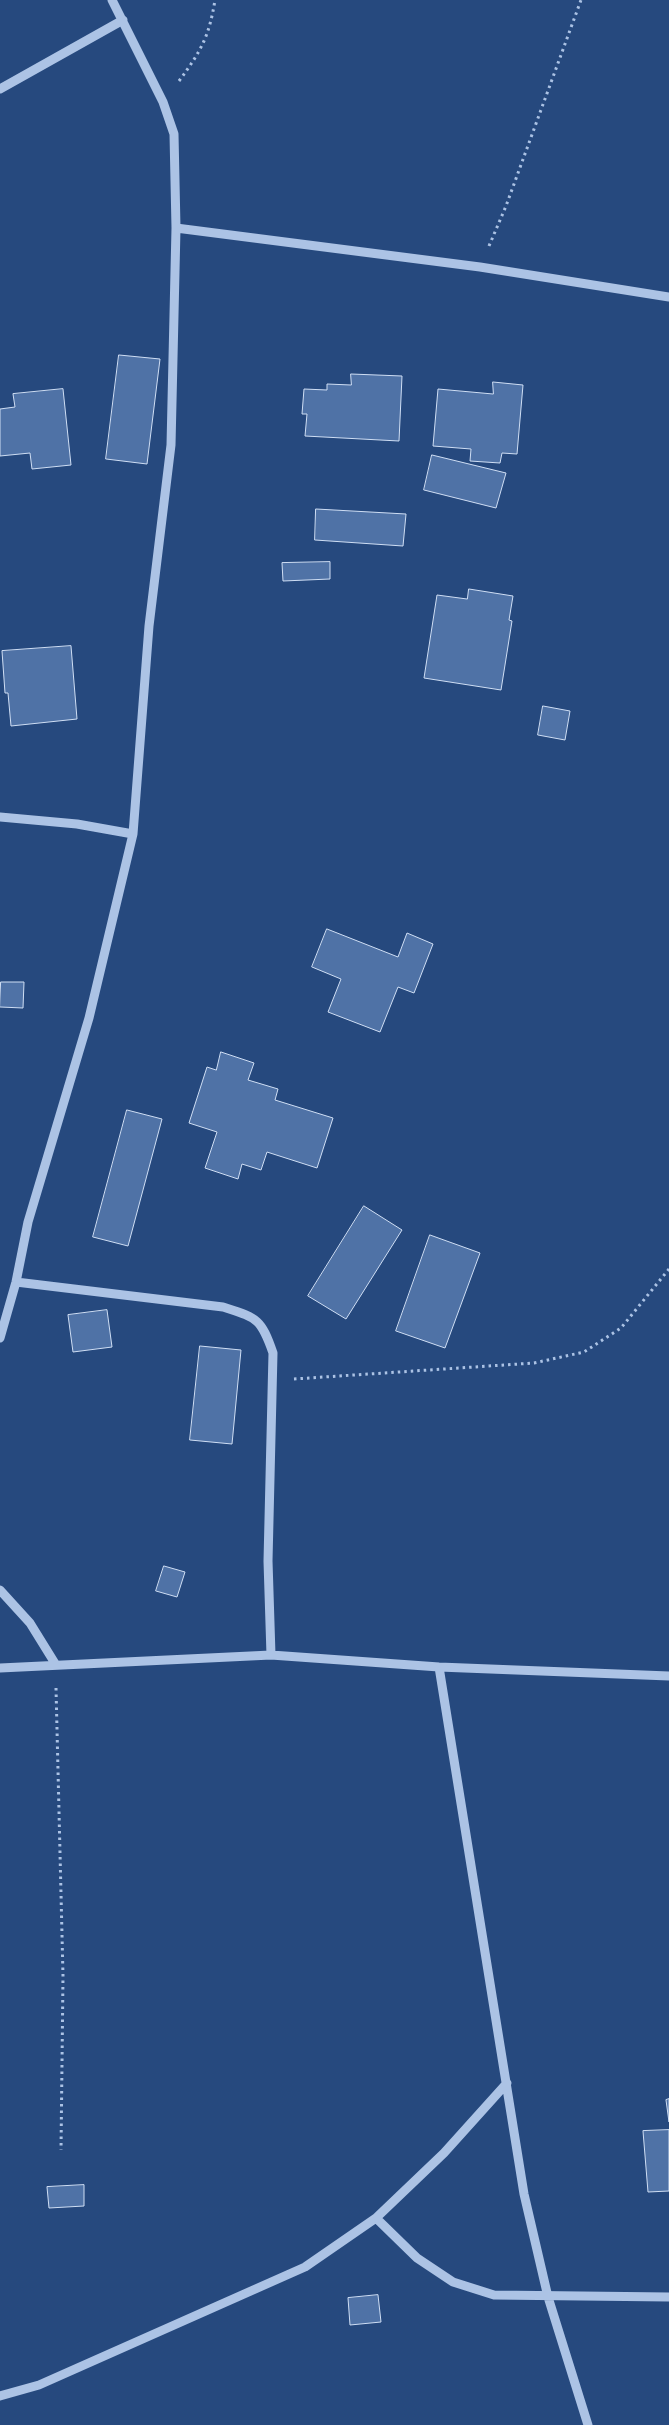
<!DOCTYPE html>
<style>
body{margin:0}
canvas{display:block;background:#26497e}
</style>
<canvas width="669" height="2425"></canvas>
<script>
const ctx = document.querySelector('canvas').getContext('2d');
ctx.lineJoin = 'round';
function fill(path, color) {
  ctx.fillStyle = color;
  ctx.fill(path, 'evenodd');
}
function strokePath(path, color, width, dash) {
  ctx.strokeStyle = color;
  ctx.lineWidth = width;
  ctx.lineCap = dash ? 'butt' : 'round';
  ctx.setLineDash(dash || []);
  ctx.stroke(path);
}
const building = new Path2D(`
 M119,355L160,359L147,464L106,459Z
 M351,374L402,376L399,441L305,436L307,414H302L304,389L327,390V384L351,385Z
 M493,382L523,385L517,454L502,453L500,463L470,461L471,449L433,446L438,389L493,394Z
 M63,389L71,465L32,469L30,453L0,456V409L15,407L13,394Z
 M432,455L506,473L496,508L424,490Z
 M316,509L406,514L403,546L315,540Z
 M330,562V579L283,581L282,563Z
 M469,589L513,596L509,620L512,621L501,690L424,678L437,595L467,599Z
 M71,646L77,719L11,726L8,693H5L2,651Z
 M543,706L570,711L565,740L538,735Z
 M327,929L398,957L407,933L433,944L414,993L398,987L380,1032L328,1012L341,979L312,967Z
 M1,982H24L23,1008L0,1007Z
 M221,1052L254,1063L248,1080L278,1089L275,1100L333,1118L317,1168L267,1152L261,1170L242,1164L238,1179L205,1168L217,1132L189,1123L207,1067L216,1070Z
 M127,1110L162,1119L128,1246L93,1237Z
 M364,1206L402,1230L346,1319L308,1296Z
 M430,1235L480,1253L445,1348L396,1331Z
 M107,1310L112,1347L73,1352L68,1315Z
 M200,1346L241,1350L232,1444L190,1440Z
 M164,1566L185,1572L177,1597L156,1591Z
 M669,2099V2122L666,2100Z
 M669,2130V2191L648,2192L643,2131Z
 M84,2185V2206L49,2208L47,2187Z
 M378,2295L381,2322L350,2325L348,2298Z`);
fill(building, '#4f72a6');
strokePath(building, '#cfdef4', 1);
strokePath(new Path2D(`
 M179,81C201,51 209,37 215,0
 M489,246L506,206L581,0
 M294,1379L534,1363L584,1352L621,1328L669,1269
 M56,1688L63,1976L61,2150`), '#acc3e5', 3, [2.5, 4]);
strokePath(new Path2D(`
 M0,89L123,20
 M176,228L480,267L669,297
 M0,817L77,824L133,834
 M16,1282L223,1307C257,1318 261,1318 273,1353L268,1561L271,1655
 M0,1338L16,1282L28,1222L89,1018L133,834L149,626L171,445L176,228L174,134L163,102L112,0
 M0,1590L30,1623L56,1665
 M439,1667L524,2194L548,2297L588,2425
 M0,1668L271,1655L439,1667L669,1676
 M376,2218L417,2258L453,2282L494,2295L669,2297
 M0,2396L39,2385L305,2267L376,2218L444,2153L507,2083`), '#acc3e5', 9);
</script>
